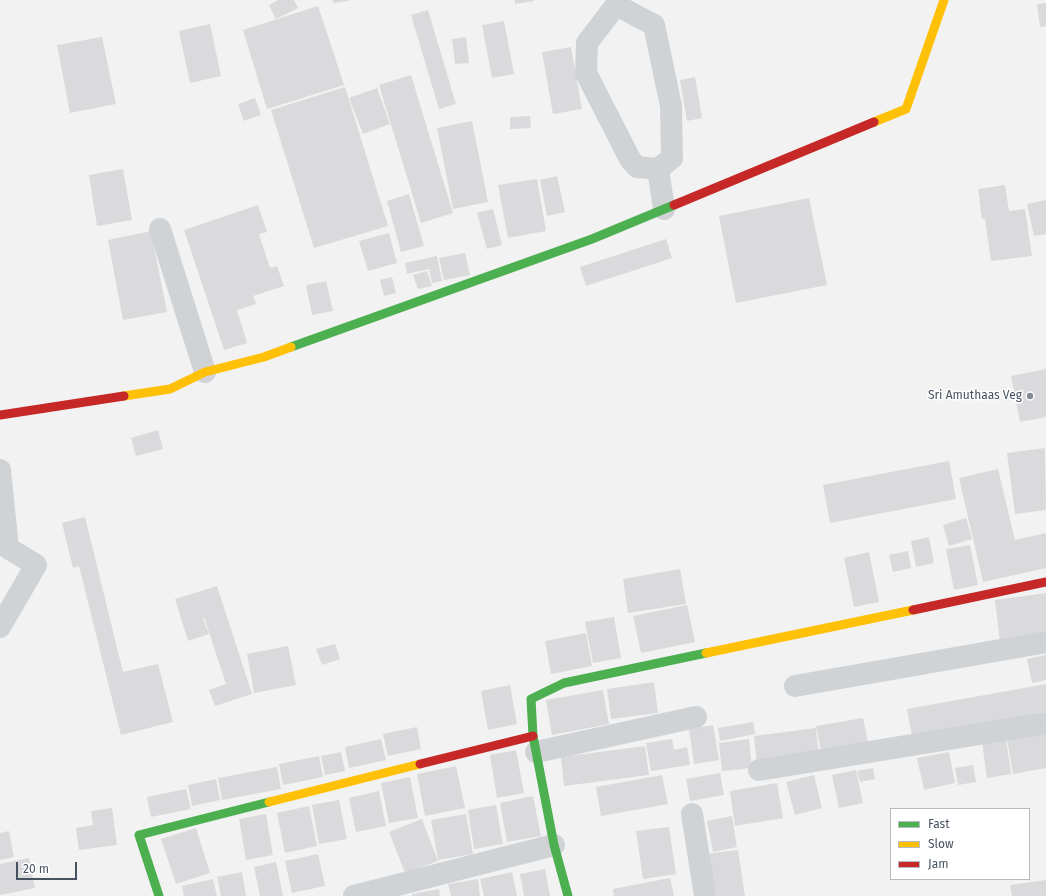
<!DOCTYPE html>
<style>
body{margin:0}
#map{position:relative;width:1046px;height:896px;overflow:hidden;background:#f3f2f2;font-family:"Fira Sans",sans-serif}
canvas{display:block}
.legend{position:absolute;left:890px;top:808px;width:140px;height:72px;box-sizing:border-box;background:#fff;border:1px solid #b5bac0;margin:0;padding:5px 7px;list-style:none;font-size:12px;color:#475261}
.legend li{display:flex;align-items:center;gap:8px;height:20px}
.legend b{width:20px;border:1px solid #b5bac0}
.scale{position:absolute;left:16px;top:862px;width:61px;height:18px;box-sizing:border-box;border:2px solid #475261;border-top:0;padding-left:5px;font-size:12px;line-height:14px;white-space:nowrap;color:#475261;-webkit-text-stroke:3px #fff;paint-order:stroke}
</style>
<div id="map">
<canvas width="1046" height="896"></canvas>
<ul class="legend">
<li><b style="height:5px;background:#4caf50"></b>Fast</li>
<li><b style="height:5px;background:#ffc107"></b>Slow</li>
<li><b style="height:5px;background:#c62828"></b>Jam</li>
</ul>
<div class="scale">20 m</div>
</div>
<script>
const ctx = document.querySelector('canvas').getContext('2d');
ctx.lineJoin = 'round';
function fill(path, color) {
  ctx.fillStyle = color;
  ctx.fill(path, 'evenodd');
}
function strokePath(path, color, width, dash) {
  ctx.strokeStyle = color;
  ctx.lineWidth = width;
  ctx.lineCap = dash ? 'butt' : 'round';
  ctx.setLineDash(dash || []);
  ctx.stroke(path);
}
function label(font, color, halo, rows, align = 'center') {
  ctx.font = font + ' "Fira Sans",sans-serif';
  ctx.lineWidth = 3;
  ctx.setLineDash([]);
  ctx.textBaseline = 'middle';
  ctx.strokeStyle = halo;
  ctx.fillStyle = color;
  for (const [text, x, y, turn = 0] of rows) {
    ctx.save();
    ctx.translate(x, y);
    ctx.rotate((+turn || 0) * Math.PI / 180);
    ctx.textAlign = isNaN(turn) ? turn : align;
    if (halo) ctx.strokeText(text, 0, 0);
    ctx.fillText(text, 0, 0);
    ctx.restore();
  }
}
fill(new Path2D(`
 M278,0H294L298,8L276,19L269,5Z
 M333,0H349V1L333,3Z
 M515,0H534V1L515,4Z
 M1046,3V26L1040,27L1037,4Z
 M318,6L344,85L267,109L243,30Z
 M428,10L456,104L439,109L411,15Z
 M504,21L514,74L492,78L482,25Z
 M210,24L221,76L190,83L179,31Z
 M102,37L116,104L70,113L57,45Z
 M466,37L469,63L455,64L452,39Z
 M571,47L582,109L553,114L542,52Z
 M411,75L453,213L421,223L379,85Z
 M695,77L702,118L687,121L680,80Z
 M345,87L388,226L314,248L271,110Z
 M377,88L390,124L363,134L349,98Z
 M255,98L261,115L244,121L238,104Z
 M530,116L531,128L510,129V117Z
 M472,121L488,202L453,209L437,128Z
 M123,169L132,220L97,226L89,175Z
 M557,176L565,212L547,216L540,180Z
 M537,179L546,231L508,238L498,185Z
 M1005,185L1009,211L1025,209L1032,256L991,261L985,219H982L978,189Z
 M409,194L424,246L401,252L387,201Z
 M809,198L827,285L736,303L719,216Z
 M1046,200V234L1034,236L1027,204Z
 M258,205L267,232L259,234L270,268L277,266L284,286L253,296L256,304L237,310L247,343L224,350L184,230Z
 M493,209L502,245L487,249L477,213Z
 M151,231L167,312L123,320L108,240Z
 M389,233L397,263L368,271L359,241Z
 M666,239L672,258L586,286L580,267Z
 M465,253L470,275L444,280L439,258Z
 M437,256L442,281L432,283L429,269L407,274L405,263Z
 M427,271L432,286L418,289L413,275Z
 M392,277L396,293L384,296L380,280Z
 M326,281L333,311L312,315L306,285Z
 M1046,369V417L1020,422L1011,376Z
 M158,430L163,449L136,456L131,438Z
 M1045,448L1046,510L1015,514L1007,453Z
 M949,461L956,499L830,523L823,485Z
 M998,469L1015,540L1046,533V568L983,582L959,478Z
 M85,517L123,672L158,664L173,722L121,735L79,566L73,568L62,523Z
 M966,518L972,539L949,546L943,525Z
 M929,537L934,563L916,567L911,541Z
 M970,545L978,585L954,590L946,549Z
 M908,551L911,568L893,572L889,555Z
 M869,552L879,602L854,607L844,558Z
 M680,569L686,604L628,613L623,579Z
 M217,586L252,694L215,706L209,690L226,684L204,617L203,618L209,634L188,641L175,599Z
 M1046,593V636L1000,642L995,600Z
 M687,605L695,642L641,653L633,616Z
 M614,617L621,658L593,663L585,622Z
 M586,633L592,666L551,674L545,641Z
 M335,644L340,659L322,665L316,649Z
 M288,646L296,685L254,693L247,654Z
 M1046,655V680L1032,683L1027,659Z
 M654,682L658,713L611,719L607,689Z
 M1046,684V712L912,736L907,709Z
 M510,685L517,724L488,730L481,691Z
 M603,690L609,724L552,735L546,700Z
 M863,718L869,747L822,756L816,726Z
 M753,722L755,734L720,741L718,728Z
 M713,725L719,760L694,764L689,729Z
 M417,727L421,749L388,756L383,734Z
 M816,728L819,758L757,765L754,736Z
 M1046,732V768L1013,774L1007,739Z
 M1006,738L1011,774L987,778L982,742Z
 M381,739L386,760L349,768L345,747Z
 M672,739L674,750L687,747L690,765L651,771L646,743Z
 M749,739L752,768L722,771L719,743Z
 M645,746L649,775L564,786L561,757Z
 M516,750L524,793L497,798L490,755Z
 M341,752L345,771L325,775L321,756Z
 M949,752L955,783L924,790L917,758Z
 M319,756L323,777L283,785L279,764Z
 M973,765L976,782L958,785L955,768Z
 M456,766L465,808L425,816L417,774Z
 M277,767L281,789L222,800L218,778Z
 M873,768L875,779L860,782L857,771Z
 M856,770L863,803L839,808L832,775Z
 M720,773L724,795L690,801L686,779Z
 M662,775L668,804L601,816L596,787Z
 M814,775L822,808L795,815L786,782Z
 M410,777L418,818L389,823L381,783Z
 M216,779L220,800L192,806L188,785Z
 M777,783L783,818L735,826L730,791Z
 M186,789L191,809L151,817L147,797Z
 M379,791L386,826L356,832L349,798Z
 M533,796L541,836L507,842L500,803Z
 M339,800L347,839L319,844L312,805Z
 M496,805L503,844L474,849L468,810Z
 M309,806L317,846L285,853L277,813Z
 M112,808L117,845L79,850L76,828L93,825L91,811Z
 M266,814L273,855L246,860L239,819Z
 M466,814L473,854L438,860L431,820Z
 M732,816L737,847L713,852L707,821Z
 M422,819L438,861L405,873L389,832Z
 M669,827L676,874L643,879L636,831Z
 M196,828L210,873L176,884L161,839Z
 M9,831L14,857L0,860V833Z
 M738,850L745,896H711L705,854Z
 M318,854L325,886L292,893L285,861Z
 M29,858L35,888L0,895V864Z
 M276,862L283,896H260L254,867Z
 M545,869L550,896H524L520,874Z
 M242,872L246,896H221L217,877Z
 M512,872L517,896H484L480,879Z
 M670,878L674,896H614L613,889Z
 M213,879L217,896H184L182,886Z
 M478,879L480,896H451L448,884Z
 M1046,880V896H1012L1010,885Z
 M439,889L440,896H412V894Z`), '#dadadc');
strokePath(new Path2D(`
 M658,169L672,158L671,106L654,25L616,5L587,43L586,73L630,159L637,167L658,169L664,209
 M160,229L205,372
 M0,470L8,548L36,565L0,627
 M795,686L1046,642
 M536,752L696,717
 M759,770L1046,723
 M692,814L705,896
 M354,896L554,845`), '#d0d3d6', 22);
strokePath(new Path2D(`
 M291,347L592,239L674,205
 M159,896L139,835L269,802
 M568,896L554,845L533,736L531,699L564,683L706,653`), '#4caf50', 9);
strokePath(new Path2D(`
 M874,122L906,109L944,0
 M124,396L170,389L205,372L264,357L291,347
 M706,653L913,610
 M269,802L420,764`), '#ffc107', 9);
strokePath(new Path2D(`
 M674,205L874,122
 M0,415L124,396
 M913,610L1046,582
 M420,764L533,736`), '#c62828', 9);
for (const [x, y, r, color] of [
 [1030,396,4,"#838a94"]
]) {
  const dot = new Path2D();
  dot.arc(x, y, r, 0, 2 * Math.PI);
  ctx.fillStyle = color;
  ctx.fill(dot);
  strokePath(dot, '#fff', 1.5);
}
label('12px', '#475261', '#fff', [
 ["Sri Amuthaas Veg",1022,396]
], 'right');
</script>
